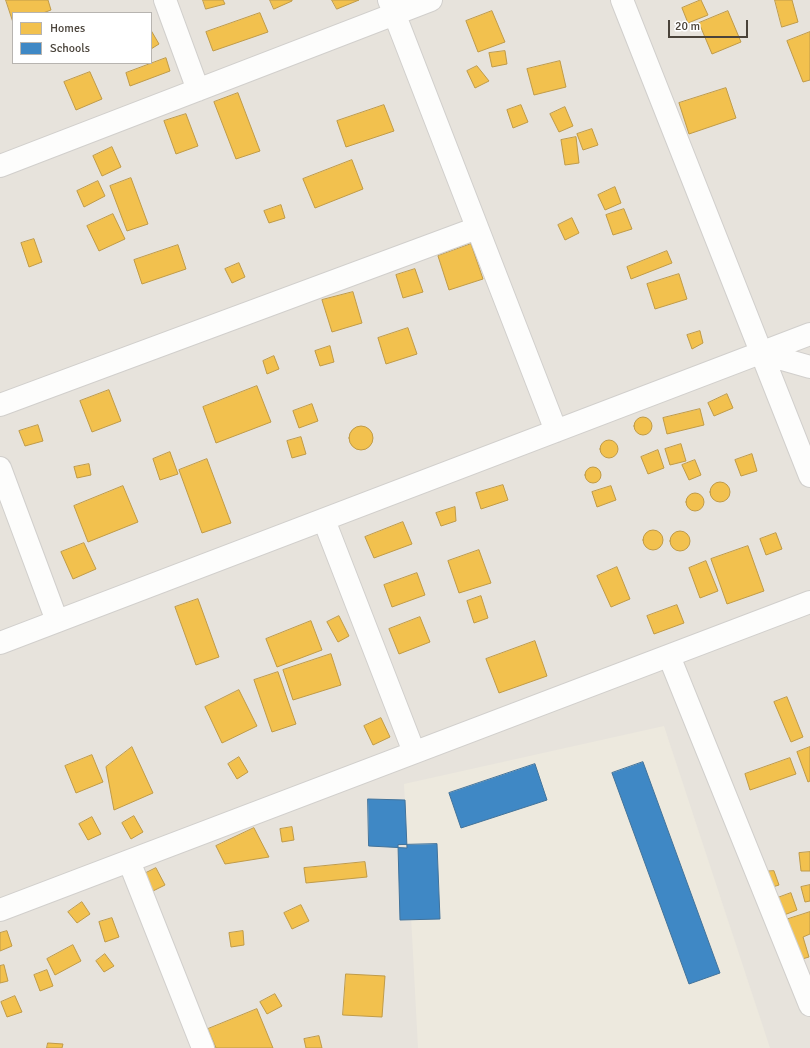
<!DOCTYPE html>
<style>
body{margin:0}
#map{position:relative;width:810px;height:1048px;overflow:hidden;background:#f3f1ee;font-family:Signika,sans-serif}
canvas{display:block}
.legend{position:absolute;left:12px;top:12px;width:140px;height:52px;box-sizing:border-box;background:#fff;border:1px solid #b7b4b0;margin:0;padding:5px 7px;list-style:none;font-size:12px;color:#4a433a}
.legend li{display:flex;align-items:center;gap:8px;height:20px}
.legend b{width:20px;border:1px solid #b7b4b0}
.scale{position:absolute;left:668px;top:20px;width:80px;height:18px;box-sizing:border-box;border:2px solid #4a433a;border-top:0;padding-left:5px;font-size:12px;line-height:14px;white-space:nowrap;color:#4a433a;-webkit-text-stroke:3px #fff;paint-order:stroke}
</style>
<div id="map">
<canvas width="810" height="1048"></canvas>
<ul class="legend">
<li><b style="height:11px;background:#f2c14e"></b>Homes</li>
<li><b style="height:11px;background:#3f88c5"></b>Schools</li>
</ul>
<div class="scale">20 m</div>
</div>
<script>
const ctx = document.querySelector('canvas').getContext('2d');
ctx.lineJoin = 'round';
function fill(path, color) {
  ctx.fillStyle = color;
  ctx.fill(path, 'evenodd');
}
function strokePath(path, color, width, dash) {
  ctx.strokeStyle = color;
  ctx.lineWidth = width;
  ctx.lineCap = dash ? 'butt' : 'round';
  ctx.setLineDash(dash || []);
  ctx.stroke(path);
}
fill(new Path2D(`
 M0,0H810V1048H0ZM13,13H151V63H13Z`), '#e7e3dc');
fill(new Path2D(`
 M664,726L770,1048H418L404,784Z`), '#ede9de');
const homes = new Path2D(`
 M6,0H48L51,10L43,13H13V22Z
 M203,0H223L225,4L206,9Z
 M270,0H292V1L274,9Z
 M332,0H359L337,9Z
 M701,0L708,15L688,23L682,8Z
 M775,0H792L798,22L782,27Z
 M492,11L505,42L478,52L466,21Z
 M728,11L741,42L712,54L699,23Z
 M260,13L268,32L213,51L206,32Z
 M152,32L159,44L151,49V33Z
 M810,32V80L803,82L787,41Z
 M505,51L507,64L492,67L489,53Z
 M166,58L170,71L130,86L126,73Z
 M560,61L566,87L534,95L527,69Z
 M477,66L489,81L475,88L467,71Z
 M90,72L102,99L76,110L64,82Z
 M726,88L736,118L689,134L679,103Z
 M238,93L260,151L236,159L214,102Z
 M384,105L394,131L346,147L337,121Z
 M521,105L528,122L513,128L507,110Z
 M565,107L573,126L559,132L550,114Z
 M186,114L198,146L176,154L164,121Z
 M592,129L598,145L583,150L577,134Z
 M576,137L579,163L565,165L561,140Z
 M112,147L121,167L102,176L93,156Z
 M352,160L363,189L315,208L303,179Z
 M131,178L148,224L127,231L110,186Z
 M98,181L105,196L84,207L77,191Z
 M615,187L621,203L605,210L598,195Z
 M281,205L285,218L269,223L264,211Z
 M624,209L632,229L613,235L606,215Z
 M113,214L125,239L99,251L87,226Z
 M572,218L579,233L565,240L558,225Z
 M34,239L42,262L29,267L21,243Z
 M471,244L483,279L449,290L438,256Z
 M178,245L186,269L142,284L134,260Z
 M667,251L672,263L631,279L627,267Z
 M239,263L245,277L232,283L225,269Z
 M415,269L423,292L403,298L396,275Z
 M679,274L687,299L655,309L647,284Z
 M353,292L362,323L332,332L322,300Z
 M408,328L417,354L386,364L378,338Z
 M700,331L703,343L692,349L687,335Z
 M330,346L334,362L320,366L315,351Z
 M274,356L279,369L267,374L263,361Z
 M257,386L271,422L216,443L203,407Z
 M109,390L121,421L92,432L80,401Z
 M727,394L733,408L714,416L708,403Z
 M312,404L318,421L299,428L293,411Z
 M700,409L704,425L667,434L663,418Z
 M634 426a9 9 0 1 1 18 0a9 9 0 1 1-18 0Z
 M38,425L43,441L25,446L19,431Z
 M349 438a12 12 0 1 1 24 0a12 12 0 1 1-24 0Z
 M301,437L306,454L292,458L287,441Z
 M600 449a9 9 0 1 1 18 0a9 9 0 1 1-18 0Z
 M681,444L686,461L670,465L665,449Z
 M658,450L664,468L648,474L641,457Z
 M170,452L178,474L160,480L153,459Z
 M752,454L757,471L741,476L735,460Z
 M207,459L231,523L202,533L179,470Z
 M695,460L701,475L689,480L682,465Z
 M89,464L91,475L77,478L74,467Z
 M585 475a8 8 0 1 1 16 0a8 8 0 1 1-16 0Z
 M710 492a10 10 0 1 1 20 0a10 10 0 1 1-20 0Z
 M503,485L508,500L481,509L476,493Z
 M123,486L138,522L88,542L74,506Z
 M611,486L616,500L597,507L592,492Z
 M686 502a9 9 0 1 1 18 0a9 9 0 1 1-18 0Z
 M455,507L456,521L441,526L436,513Z
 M403,522L412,544L374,558L365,537Z
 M643 540a10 10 0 1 1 20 0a10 10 0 1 1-20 0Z
 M670 541a10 10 0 1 1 20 0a10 10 0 1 1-20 0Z
 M776,533L782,549L766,555L760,539Z
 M84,543L96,569L73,579L61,552Z
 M748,546L764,591L727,604L711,559Z
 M479,550L491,583L459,593L448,561Z
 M706,561L718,591L700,598L689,568Z
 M617,567L630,599L611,607L597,576Z
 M417,573L425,595L392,607L384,585Z
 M481,596L488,618L474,623L467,601Z
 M198,599L219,657L196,665L175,607Z
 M677,605L684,623L654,634L647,616Z
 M339,616L349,636L338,642L327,622Z
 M420,617L430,642L399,654L389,629Z
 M311,621L322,650L277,667L266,639Z
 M535,641L547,676L499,693L486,659Z
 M331,654L341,685L293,700L283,670Z
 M278,672L296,724L272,732L254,680Z
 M239,690L257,726L222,743L205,707Z
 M787,697L803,737L791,742L774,702Z
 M381,718L390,737L373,745L364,726Z
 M132,747L153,793L114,810L106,767Z
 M810,747V781L808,782L797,752Z
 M92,755L103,782L76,793L65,766Z
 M239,757L248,772L237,779L228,764Z
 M790,758L796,774L750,790L745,774Z
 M134,816L143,832L131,839L122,823Z
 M92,817L101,834L88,840L79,824Z
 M292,827L294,840L282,842L280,829Z
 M254,828L269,857L225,864L216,846Z
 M810,852V871H801L799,853Z
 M365,862L367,877L306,883L304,868Z
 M156,868L165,885L151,892L142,875Z
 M774,871L779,885L766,889L761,872Z
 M810,885V901L805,902L801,887Z
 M791,893L797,910L779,917L772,900Z
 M82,902L90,914L77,923L68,912Z
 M301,905L309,921L292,929L284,913Z
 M810,912V934L803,937L809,957L792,962L779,922Z
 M112,918L119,937L105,942L99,922Z
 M7,931L12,946L0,951V933Z
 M243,931L244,945L231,947L229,933Z
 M73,945L81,961L55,975L47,959Z
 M105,954L114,966L104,972L96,961Z
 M4,965L8,981L0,983V966Z
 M47,970L53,986L40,991L34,975Z
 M346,974L385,976L382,1017L343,1015Z
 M275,994L282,1006L267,1014L260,1002Z
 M15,996L22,1012L7,1017L1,1002Z
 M257,1009L273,1048H216L208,1029Z
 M319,1036L322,1048H306L304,1039Z
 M48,1043L63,1044L62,1048H47Z`);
fill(homes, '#f2c14e');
strokePath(homes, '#c09b48', 1);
const schools = new Path2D(`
 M643,762L720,973L689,984L612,773Z
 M535,764L547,800L461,828L449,793Z
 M368,799L405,800L407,848L369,846Z
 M437,844L440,919L400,920L398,845Z`);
fill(schools, '#3f88c5');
strokePath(schools, '#42739b', 1);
const street = new Path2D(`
 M165,0L198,90
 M389,0L556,431
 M622,0L810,476
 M0,166L431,0
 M761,353L810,367
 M0,405L477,228
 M0,468L57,621
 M324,520L414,752
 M0,643L810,334
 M669,656L810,1005
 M129,861L203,1048
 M0,910L810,602`);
strokePath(street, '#d1cfcc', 24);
strokePath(street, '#fdfdfc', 22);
</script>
